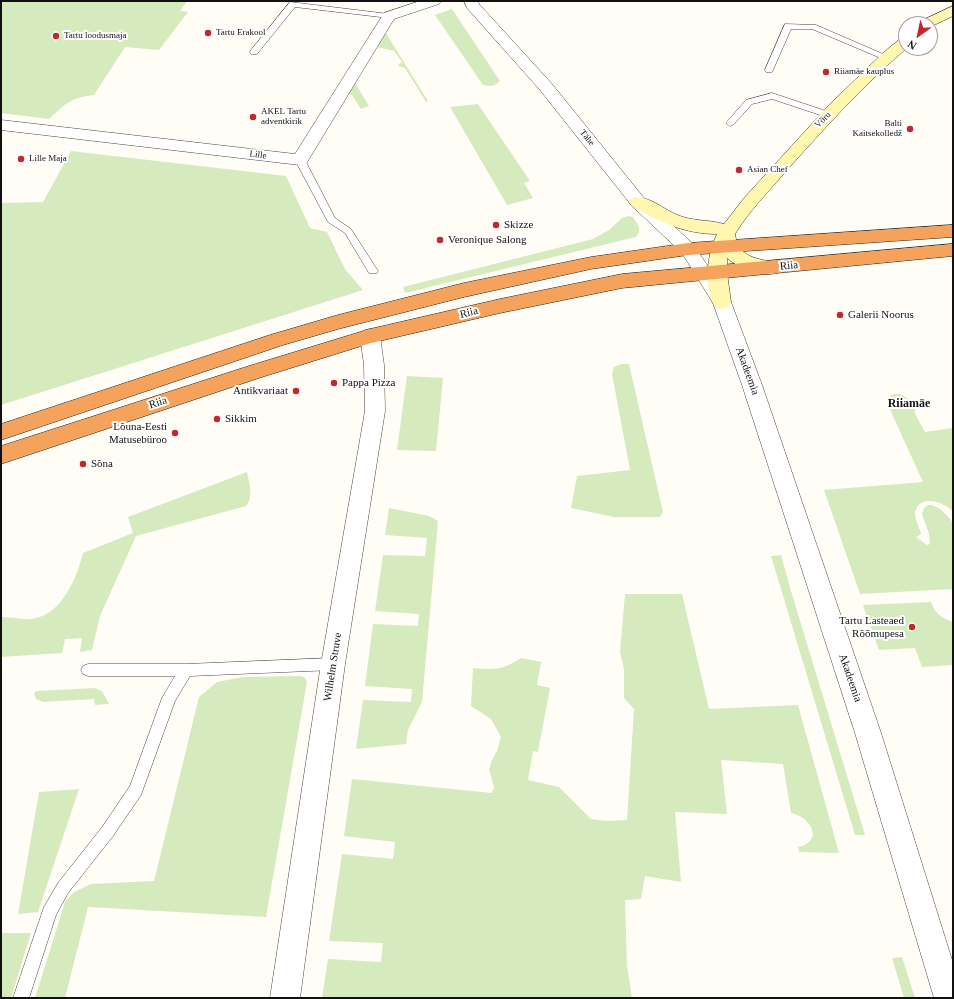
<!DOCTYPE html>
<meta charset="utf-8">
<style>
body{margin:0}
#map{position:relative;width:954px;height:999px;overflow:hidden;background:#fffdf5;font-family:"Times New Roman",serif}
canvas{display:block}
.frame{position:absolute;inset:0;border:2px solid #111;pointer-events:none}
.north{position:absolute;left:898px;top:16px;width:40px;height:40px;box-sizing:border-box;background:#fff;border:1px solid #a0a0a0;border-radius:50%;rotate:213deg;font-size:11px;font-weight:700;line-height:16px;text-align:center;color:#111}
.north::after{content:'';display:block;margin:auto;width:14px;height:18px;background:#c4262e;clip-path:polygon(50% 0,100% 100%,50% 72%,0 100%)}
</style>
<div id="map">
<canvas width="954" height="999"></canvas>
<div class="frame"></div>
<div class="north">N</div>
</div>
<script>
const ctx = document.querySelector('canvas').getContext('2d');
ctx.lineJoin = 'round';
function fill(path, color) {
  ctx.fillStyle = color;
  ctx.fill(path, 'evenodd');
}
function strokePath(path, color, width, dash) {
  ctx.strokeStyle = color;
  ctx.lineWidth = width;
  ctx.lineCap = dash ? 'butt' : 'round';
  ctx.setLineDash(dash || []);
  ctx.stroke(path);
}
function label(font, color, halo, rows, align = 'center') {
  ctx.font = font + ' "Times New Roman",serif';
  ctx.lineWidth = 4;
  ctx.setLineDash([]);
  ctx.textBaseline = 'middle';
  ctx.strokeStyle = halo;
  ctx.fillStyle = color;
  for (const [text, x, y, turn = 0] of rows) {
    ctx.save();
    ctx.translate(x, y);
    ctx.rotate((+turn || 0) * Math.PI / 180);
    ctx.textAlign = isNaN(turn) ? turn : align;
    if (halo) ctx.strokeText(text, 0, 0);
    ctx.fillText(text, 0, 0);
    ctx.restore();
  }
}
fill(new Path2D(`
 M1,1H187L180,11L188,12L159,50L125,47L94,95C72,97 65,104 49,119L1,113Z
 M452,9L500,81C495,86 490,87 483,85L435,15Z
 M386,33L428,101L426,102L405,68L399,66L398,65L402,62L394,51L377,47Z
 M354,81L369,106L361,109L352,95L347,94Z
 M478,104L530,181L524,183L533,198L507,205L450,107Z
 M71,151L286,176L310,228L327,232L345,269L363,290L1,405V203L43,202Z
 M628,216L633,217L639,227V232L636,237L405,293L403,287L593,239L609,230L622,218Z
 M621,364H629L662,508L663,512L660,517H614L571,508L577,476L630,470L612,374L614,367Z
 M407,376L443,378L436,451L397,450Z
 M895,394H900L914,402L915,414L925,432L953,428V512C946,503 923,494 916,509C912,516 920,527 921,534L916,537L927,545L930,544L929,534L922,514C927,493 947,514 953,523V589L860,594L824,490L923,482L887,403L891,395Z
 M247,472C249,482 254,497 246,506L136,536L100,616L92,650L80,652L82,638L65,639L62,653L1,657V617C11,617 22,620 32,619C62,615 77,577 83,553L133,533L128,517Z
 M389,508L429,516L438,521L422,702L408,730L406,744L356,749L363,700L411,702L412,689L365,686L373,624L418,626L419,614L375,611L383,555L425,556L427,538L385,535Z
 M781,555L791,591L865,835H855L771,556Z
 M625,594H682L709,709L798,705L839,853L799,852L798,847C824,842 812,817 791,813L783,764L721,760L727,814L675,812L681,882L645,876L641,899L625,900L627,966L632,998H322L328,959L381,962L383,943L329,941L342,854L393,859L395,842L344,836L352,779L492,793L494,787L489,770L492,760L497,751L501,737L491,719L471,706L473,668C494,670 503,670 521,658L541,662L537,685L550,688L538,752L533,751L528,780L559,787L591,819L607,821L627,820L634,709L624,698V669L620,652Z
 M931,602C935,614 942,618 953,622V665L922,667L915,648L879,650L863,605Z
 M300,676L305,678L307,682L266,917L88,907L65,998H35L65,902L74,892L91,884L154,881L199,697L217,682L243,677Z
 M95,688L102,691L109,704L95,705L94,699L43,702L36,699L34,693L36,691Z
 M79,789L38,912L18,914L39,792Z
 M1,933H31L11,998H1Z
 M902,957L915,998H904L892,958Z`), '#d5ebbd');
const lane = new Path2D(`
 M290,2L389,14L393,16L389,18L295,7L257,54H251L250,52L251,50Z
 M785,24L816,25L890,57L886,59H883L812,29H791L773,70L772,72H766L765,70Z
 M772,93L832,113L833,115L829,118L772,99L752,104L733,125L730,126L726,123L746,100Z
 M300,157L305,160L335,218L351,229L378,271L377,273H369L345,233L328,222L295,160Z
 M333,658L338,660L340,664L338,668L333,670L190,676L175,701L141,795L113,836L68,893L56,915L29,998H13L44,907L58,883L103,826L130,786L162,698L175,676H88L83,674L81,670L83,666L88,664H186Z`);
const street = new Path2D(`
 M420,1H441L439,4L394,19L306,164L300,165L1,130V120L295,154L384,13Z
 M464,1H478L479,4L552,84L644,198L694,245L731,302L762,385L881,733L953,963V998H934L855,733L742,385L713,303L682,253L632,206L540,90L467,8Z
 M370,329L377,331L380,336L384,365L385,411L345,664L300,998H270L321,664L365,411L364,365L360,336L363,331Z`);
const secondary = new Path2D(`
 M953,6V16L930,27V24H919L921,21Z
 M906,37L907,48C863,85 825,128 787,170C769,191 749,211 735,234C739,259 757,258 777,263L779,268L777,273C762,277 738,268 727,258V273L731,302L729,307L722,309L715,307C703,286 707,255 717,234C685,234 659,222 632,206L629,202L632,198C646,194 662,208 675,214C693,222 706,219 724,224L745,197L831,103L883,53L901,38Z`);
const highway = new Path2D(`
 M953,225V237L688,255L591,269L464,297L338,329L283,345L1,440V424L270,335L338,315L464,283L591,257L688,243Z
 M953,244V256L622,288L500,313L371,343L262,377L1,464V446L249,366L370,329L500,299L622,274Z`);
strokePath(lane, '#444', 1);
strokePath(street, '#444', 1);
strokePath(secondary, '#333', 1);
strokePath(highway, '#222', 1);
fill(lane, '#fff');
fill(street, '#fff');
fill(secondary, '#fff6b0');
fill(highway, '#f5a25d');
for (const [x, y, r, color] of [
 [208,33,4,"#c4262e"],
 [56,36,4,"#c4262e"],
 [826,72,4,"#c4262e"],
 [253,117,4,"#c4262e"],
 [910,129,4,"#c4262e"],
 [21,159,4,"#c4262e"],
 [739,170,4,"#c4262e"],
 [496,225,4,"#c4262e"],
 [440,240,4,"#c4262e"],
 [840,315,4,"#c4262e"],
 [334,383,4,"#c4262e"],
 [296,391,4,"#c4262e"],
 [217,419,4,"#c4262e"],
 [175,433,4,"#c4262e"],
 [83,464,4,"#c4262e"],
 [912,627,4,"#c4262e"]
]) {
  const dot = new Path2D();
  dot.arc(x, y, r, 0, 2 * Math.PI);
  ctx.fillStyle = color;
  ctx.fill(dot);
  strokePath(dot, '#fff', 1.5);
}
label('9px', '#111', '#fff', [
 ["Tartu Erakool",216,33],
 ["Tartu loodusmaja",64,36],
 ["Riiamäe kauplus",834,72],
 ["AKEL Tartu",261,112],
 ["adventkirik",261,122],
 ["Balti",902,124,"right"],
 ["Kaitsekolledž",902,134,"right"],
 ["Lille Maja",29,159],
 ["Asian Chef",747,170]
], 'left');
label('9px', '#111', '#fff', [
 ["Võru",823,120,-46],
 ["Tähe",587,138,51],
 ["Lille",258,155,7]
]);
label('11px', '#111', '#fff', [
 ["Skizze",504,225],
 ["Veronique Salong",448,240],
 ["Galerii Noorus",848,315],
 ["Pappa Pizza",342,383],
 ["Antikvariaat",288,391,"right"],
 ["Sikkim",225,419],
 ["Lõuna-Eesti",167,427,"right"],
 ["Matusebüroo",167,440,"right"],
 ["Sõna",91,464],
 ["Tartu Lasteaed",904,621,"right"],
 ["Rõõmupesa",904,634,"right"]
], 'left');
label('11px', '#111', '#fff', [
 ["Riia",789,266,-6],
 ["Riia",469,313,-13],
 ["Akadeemia",747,371,70],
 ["Riia",158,403,-18],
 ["Wilhelm Struve",333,667,-81],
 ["Akadeemia",850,678,71]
]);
label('bold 12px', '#111', '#fff', [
 ["Riiamäe",909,404]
]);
</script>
